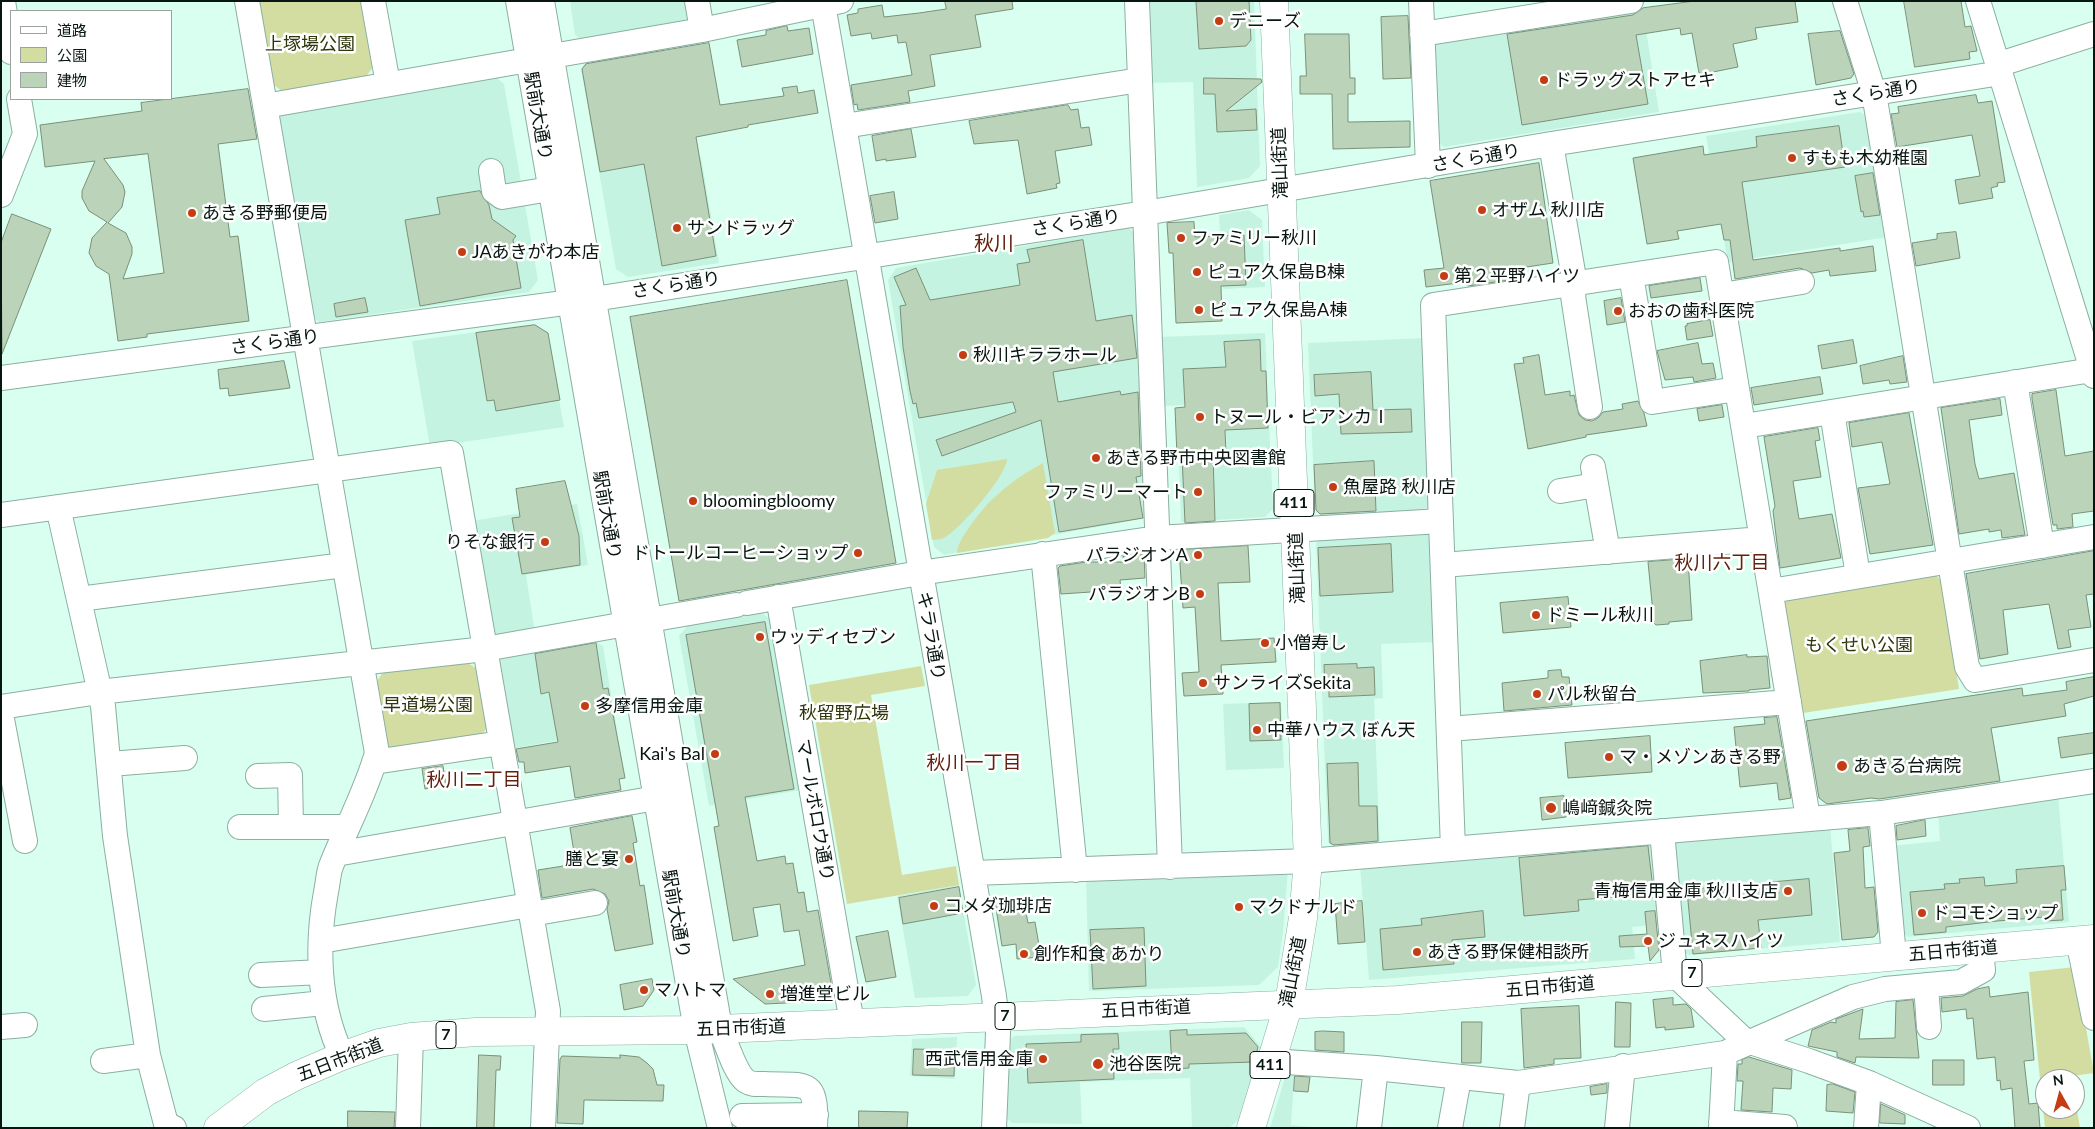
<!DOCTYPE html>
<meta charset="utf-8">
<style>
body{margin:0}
#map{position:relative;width:2095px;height:1129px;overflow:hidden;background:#d8ffef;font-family:Lato,"Noto Sans JP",sans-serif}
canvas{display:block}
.frame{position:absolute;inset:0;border:2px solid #081611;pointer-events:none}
.legend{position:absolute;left:10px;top:10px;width:162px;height:90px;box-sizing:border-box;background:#fff;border:1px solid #9ca2a0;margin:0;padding:6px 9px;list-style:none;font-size:15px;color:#081611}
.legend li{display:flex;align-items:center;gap:10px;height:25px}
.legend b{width:25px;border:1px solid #9ca2a0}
.north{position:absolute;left:2035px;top:1069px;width:50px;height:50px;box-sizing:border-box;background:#fff;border:1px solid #9ca2a0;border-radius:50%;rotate:353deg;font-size:14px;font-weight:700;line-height:20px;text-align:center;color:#081611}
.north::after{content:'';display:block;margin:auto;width:18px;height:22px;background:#c53c13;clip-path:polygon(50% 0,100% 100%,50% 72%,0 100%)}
</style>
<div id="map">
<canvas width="2095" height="1129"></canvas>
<div class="frame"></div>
<ul class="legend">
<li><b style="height:6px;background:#fff"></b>道路</li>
<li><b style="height:14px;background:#d3dda2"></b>公園</li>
<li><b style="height:14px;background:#bbd3b9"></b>建物</li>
</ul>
<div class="north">N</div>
</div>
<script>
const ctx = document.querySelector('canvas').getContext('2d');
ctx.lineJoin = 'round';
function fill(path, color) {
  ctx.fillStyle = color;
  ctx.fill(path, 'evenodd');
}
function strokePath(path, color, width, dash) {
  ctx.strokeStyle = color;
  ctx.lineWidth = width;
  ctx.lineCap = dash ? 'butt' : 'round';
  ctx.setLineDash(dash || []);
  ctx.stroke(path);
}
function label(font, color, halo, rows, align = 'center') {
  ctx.font = font + ' Lato,"Noto Sans JP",sans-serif';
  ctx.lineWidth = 5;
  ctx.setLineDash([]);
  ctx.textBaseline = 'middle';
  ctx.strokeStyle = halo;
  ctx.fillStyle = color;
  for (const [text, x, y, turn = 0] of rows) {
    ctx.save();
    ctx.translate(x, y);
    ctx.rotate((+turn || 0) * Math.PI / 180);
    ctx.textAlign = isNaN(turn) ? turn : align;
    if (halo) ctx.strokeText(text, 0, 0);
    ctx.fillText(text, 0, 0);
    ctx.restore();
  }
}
fill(new Path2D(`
 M570,1H690L692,15L685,25L587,43L575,35Z
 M1145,1H1254L1260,166L1249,178L1197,187L1193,82L1148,83Z
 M1642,5L1659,112L1444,147L1434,139L1430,49L1438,38Z
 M664,45L684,159L701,157L719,263L628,277L616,269L581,69L588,59Z
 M494,75L504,84L538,280L529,292L319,322L309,313L276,122L284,112Z
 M1860,112L1871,119L1888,237L1728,262L1706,136Z
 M1249,210L1262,220L1265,287L1223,289L1219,215Z
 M1129,228L1139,237L1146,518L944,555L934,547L888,280L896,268Z
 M534,324L547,333L564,427L430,447L412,341Z
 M1265,333L1273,509L1265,517L1181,522L1179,464L1227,462L1225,404L1161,406L1158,337Z
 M1426,338L1432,505L1423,514L1324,518L1315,510L1308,343Z
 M577,504L588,565L526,575L535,633L500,638L491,631L472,521Z
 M1424,530L1433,538L1437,642L1381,644L1383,698L1374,699L1380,847L1338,850L1328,842L1316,543L1327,534Z
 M761,612L771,620L800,790L709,806L679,636L688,625Z
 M592,639L603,646L617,730L510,749L496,666L504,654Z
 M1281,702L1284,768L1226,770L1223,704Z
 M2058,794L2069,922L1908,937L1898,927L1891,846L1940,841L1938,812Z
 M1830,825L1840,942L1689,955L1679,948L1671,848L1679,837Z
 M1645,841L1656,849L1662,924L1632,927L1635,959L1369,980L1360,865Z
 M1288,870L1283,932L1278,967L1259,985L1089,991L1086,878Z
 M959,885L976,985L968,996L915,998L897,896Z
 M1244,1027L1261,1047L1239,1120L1229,1128L1192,1127L1190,1078L1080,1082L1082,1124L1012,1123L1003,1115L1006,1044L1014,1036Z
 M957,1037L955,1079L910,1076L912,1039Z
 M1295,1068L1291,1125L1323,1128H1270L1287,1071Z`), '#c4f4e1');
fill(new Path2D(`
 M259,1H362L373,67L365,78L283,92L274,85Z
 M1007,459C1006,477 960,529 944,538C940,540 936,539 932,540L926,504L937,470Z
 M1043,463L1055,533L1048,538L957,553C957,545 964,535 968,529C988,499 1012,480 1043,463Z
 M1934,574L1942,581L1959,689L1803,713L1784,604L1791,596Z
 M466,662L476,668L487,728L480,736L391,754L383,738H387L377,681L383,672Z
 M921,666L925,686L871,695L902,875L956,866L959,885L847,904L809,685Z
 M2075,967L2094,1073L2072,1076V1079H2045V1109H2075V1098L2080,1128H2045L2029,972Z`), '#d3dda2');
const building = new Path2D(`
 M945,1H1012L1013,9L975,15L981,47L930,55L935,86L908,91L910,102L858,110L857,104L854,105L851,85L912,75L906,42L898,43L897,35L872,39L871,33L851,36L847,15L858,13V9L882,5L884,17L919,13L946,9Z
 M1249,1L1251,40L1246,46L1199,49L1196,2Z
 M1695,1H1795L1798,22L1755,28L1757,39L1733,44L1738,67L1703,74L1699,73L1692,33L1681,35L1680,28L1636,35L1648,104L1522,125L1507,34L1633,15L1643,8Z
 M1904,1H1961L1965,27L1971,26L1977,51L1969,52L1970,59L1915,67Z
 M1408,16L1411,78L1383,79L1381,17Z
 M787,26L788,31L809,28L813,54L742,67L737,40L766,35V31Z
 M1840,31L1854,74L1851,78L1816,85L1808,34Z
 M1305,34H1349L1350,78H1355V94H1348V122L1410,121V147L1333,149L1332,94H1300V76H1306Z
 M709,43L720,105L784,96L782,88L797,86L798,93L814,90L818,113L748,125V127L696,137L716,256L662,266L644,164L600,172L582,69L586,64Z
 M1204,78L1261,79L1262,82L1226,111L1256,109L1257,130L1217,132L1215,94H1204Z
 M248,89L257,139L218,144L230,237L238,236L249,321L147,334V337L118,341L109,274L96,266L89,253L92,238L107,222L89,211L82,198V191L95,161L45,167L40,125L142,111L141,103ZM148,154L164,273L123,279L132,254V247L126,233L108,223L122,207L125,192L123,185L104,159Z
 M1976,95L1978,103L1992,101L2005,182L1997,183L1998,186L1991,188L1993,198L1959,204L1955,180L1980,176L1972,135L1897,147L1891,114L1899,113L1898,107Z
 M1068,105L1071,110L1078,109L1081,128L1089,127L1092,145L1055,151L1060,183L1056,184L1057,188L1027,194L1018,140L974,144L969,121Z
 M1839,126L1845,167L1742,182L1753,260L1840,248V251L1873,246L1876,271L1830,276L1829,270L1812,273L1800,268L1735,279L1730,240H1724L1721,224L1677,231L1679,239L1647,244L1633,158L1703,146L1704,155L1757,147L1756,137Z
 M911,129L916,157L886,161V159L876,161L872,136Z
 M1539,163L1553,263L1520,268L1522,278L1468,286L1467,282L1426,287L1424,270L1444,268L1430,181Z
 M1873,173L1880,215L1864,217L1863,211L1861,212L1855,176Z
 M480,191L489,205L492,219L516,236L513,240L521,288L420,306L405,220L440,214L437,198Z
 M894,192L898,219L875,223L870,196Z
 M12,214L51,229L2,354L1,243Z
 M1194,222L1195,237L1244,235L1246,285L1221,286L1222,321L1176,323L1173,253H1169L1167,223Z
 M1956,232L1960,258L1916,266L1912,243L1937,239V234Z
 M1083,240L1096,321L1132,315L1137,358L1053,372L1058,402L1120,391L1121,395L1138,392L1141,476L1136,477L1143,518L1059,532L1041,420L942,456L936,440L1016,412L1013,402L919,418L916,403L913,404L910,391L903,347L900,306L906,305L894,277L916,268L930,300L1020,285L1017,264L1030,262L1027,250Z
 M1700,278L1702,291L1651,298L1649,286Z
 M847,280L896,563L679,601L630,317Z
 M365,298L368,312L336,317L334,304Z
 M1621,298L1625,322L1607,325L1604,301Z
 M1710,320L1713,336L1687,340L1685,326H1687V324Z
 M535,325L548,333L560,400L496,411L494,400L487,401L476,333Z
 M1260,340L1261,371H1266L1268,428L1225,430L1226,454H1213L1215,521L1185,523L1182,456H1177L1175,408L1185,407L1183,369L1226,367L1224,342Z
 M1853,340L1857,363L1822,369L1818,346Z
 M1698,343L1702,364L1713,363L1716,378L1694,382L1693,377L1665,380L1657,351Z
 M1539,355L1545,395L1570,391V396L1574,395L1579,415L1585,420L1592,421L1598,418L1603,412L1623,409L1622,404L1638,401L1644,413L1647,426L1586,435V437L1528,449L1514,364L1524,363L1523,358Z
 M1903,356L1907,382L1890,384L1889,380L1863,384L1860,366Z
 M284,361L290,388L229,396L228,388L220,389L218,370Z
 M1371,372L1373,410L1411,409L1412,432L1341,434L1339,394L1315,396L1314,375Z
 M1820,377L1823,394L1754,405L1751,388Z
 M2056,390L2065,456L2094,451V511L2072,514L2073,527L2057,529V525H2053L2032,399V394Z
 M2000,399L2002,415L1969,420L1975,464L1979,479L2014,473L2025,535L2002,538L2001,530L1989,532V529L1959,534L1941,408Z
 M1722,405L1724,417L1699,421L1697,409Z
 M1909,413L1933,545L1870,554L1858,488L1890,484L1882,442L1852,447L1849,423Z
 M1818,428L1820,440L1815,441L1821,477L1793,481L1799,519L1832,514L1841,558L1780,568L1773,511L1775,506L1764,437Z
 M1374,461L1376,511L1320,514L1316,510L1314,465Z
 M565,481L579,536L580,565L522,574L512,518L520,517L516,489Z
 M1391,544L1393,592L1320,596L1318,548Z
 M1248,546L1250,582L1218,583L1221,641L1274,638L1276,662L1221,665L1223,694L1184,696L1182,673L1199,672L1195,607L1183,608L1179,550Z
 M2094,551V594L2086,595L2091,627L2068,630L2071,647L2058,649L2049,604L2003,610L2008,654L1980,659L1966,574Z
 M1144,554L1145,578L1120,580L1121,590L1061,594L1058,568L1060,566L1086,562H1123V557Z
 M1688,559L1692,620L1669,622V624L1656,625L1654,623L1648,562Z
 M1568,597L1571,627L1503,633L1500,603Z
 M765,622L794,789L745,797L757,861L785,856L786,864L793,863L798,893L804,892L807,912L818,910L833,994L827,1001L765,1004L733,979L805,965L799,930L784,932L780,904L753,908L758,936L733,941L714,827L719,826L686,635Z
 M596,643L603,689L608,688L625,778L619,779L621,790L575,798L570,766L525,773L524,762H519L516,749L558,742L549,692L541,694L535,654Z
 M1747,655V657L1767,656L1770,688L1749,690V691L1703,693L1700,661Z
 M1357,664V668L1374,667L1375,695L1329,697V686H1325L1324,665Z
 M1561,670L1562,677H1569L1572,705L1504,711L1502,683L1548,678V671Z
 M2094,677V696L2064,704L2066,716L1991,728L2000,781L1879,799L1871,798L1827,804L1819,798L1806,721L2022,688L2023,696L2067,690L2066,682Z
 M1280,703L1281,740L1250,741L1249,704Z
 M1777,717L1791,798L1779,800L1777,783L1740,787L1734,727L1765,724L1764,718Z
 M2094,733V753L2061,758L2058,738Z
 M1650,736L1652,772L1568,778L1565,743Z
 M1358,763L1359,806H1377L1378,841L1334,845L1330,843L1327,764Z
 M443,766L446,785L425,789L422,769Z
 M1564,796L1566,817L1542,820L1540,798Z
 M632,816L637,842L633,843L640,886L644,885L653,944L615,951L607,909L609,901L605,894L593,889L542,898L538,870L576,864L570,828Z
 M1925,820L1926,836L1897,840L1896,826Z
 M1868,828L1870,846L1863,847L1865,888L1874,887L1878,932L1874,937L1842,940L1834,853L1850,851L1848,830Z
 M1648,846L1654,897L1640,898L1639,895L1578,900L1579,911L1524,916L1519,858Z
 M2064,866L2066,890H2061L2063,920L2045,921V917L1997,921L1946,927V932L1914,935L1910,892L1945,889L1944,884L1960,883L1959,879L1984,877L1985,886L2017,883L2016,870Z
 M1809,879L1812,915L1758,920L1761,948L1693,954L1687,890Z
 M959,887L963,913L903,924L899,898Z
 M1023,897L1028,923L1035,922L1041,957L1017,959L1016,944L1002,946L995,902Z
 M1362,901L1365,942L1338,944L1335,904Z
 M1483,911L1485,937L1452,940L1454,964L1383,970L1380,929L1422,925L1421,919Z
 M1655,911L1659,950L1650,961L1648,946L1620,947L1619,936L1647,934L1645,912Z
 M1144,928L1146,986L1093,989L1090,930Z
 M888,931L896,977L866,982L856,937Z
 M652,979L654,990L643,1006L624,1010L620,985Z
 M1989,987L1990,997L2028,992L2034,1060L2024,1061L2029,1104L2038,1103L2040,1128H2015L2012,1088L2001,1090L2000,1080L1997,1081L1995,1057L1977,1059L1973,1018L1967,1019L1966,1009L1942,1012L1941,998L1963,996L1977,989Z
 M1673,998V1005L1686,1004L1691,1009L1694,1027L1665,1030V1027L1656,1028L1653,1000Z
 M1913,1000L1919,1058L1856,1057L1855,1063L1837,1057V1052L1808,1046L1812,1030L1831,1022L1836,1023V1019L1863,1009L1859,1039L1895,1038L1896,1002Z
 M1616,1002L1631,1003L1630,1047H1615Z
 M1579,1006L1581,1058L1554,1059V1064L1524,1068L1521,1009Z
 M1462,1022H1482L1481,1063H1462Z
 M1187,1030V1035L1246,1033L1258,1047L1254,1062L1189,1064V1068L1172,1069L1170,1031Z
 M1323,1031L1344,1032V1052L1315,1050V1032Z
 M1118,1034L1119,1049H1113L1114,1079L1028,1083L1026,1044L1081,1042V1035Z
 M914,1049L955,1050L954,1076L913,1075Z
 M479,1055L501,1056L500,1070H496L494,1128H477Z
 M620,1055L639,1057L647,1063L653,1069L657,1085H664L663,1101L584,1100L583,1124L557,1123L560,1059L562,1056L620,1058Z
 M1749,1057L1792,1070L1791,1089L1773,1088L1772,1112L1741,1110L1743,1081H1737L1738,1064H1742V1060Z
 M1933,1060H1964V1085H1933Z
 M1295,1076L1310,1077L1308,1092L1294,1091Z
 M1607,1084V1093L1591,1095L1590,1087Z
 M1833,1084L1855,1092L1853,1113L1826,1111L1827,1085Z
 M1881,1104L1905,1115V1124L1880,1123Z
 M348,1111L395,1112L394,1128H348Z
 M859,1111L908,1112L907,1128H859Z`);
fill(building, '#bbd3b9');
strokePath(building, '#7a9178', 1);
const minor = new Path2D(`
 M3,1L11,52
 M247,1L377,753C366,792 346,828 331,866C328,874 328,883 326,892C316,946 318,1005 342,1056
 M373,1L388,84
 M518,1L696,1030L720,1128
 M542,1L720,1028C726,1042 735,1073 746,1081C752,1085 758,1084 765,1084C807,1086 817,1077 815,1128
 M697,1L702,30
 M1137,1L1170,867
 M1421,1L1428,166
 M1845,1L1874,93L1967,667L1975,680L2094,660
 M1978,1L2094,376
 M823,4L994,996L998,1033L994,1128
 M1422,34L1631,1
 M552,56L702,30L841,1
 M1997,65L2094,34
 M265,106L528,60
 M844,126L1140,80
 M1551,144L1575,284L1573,296L1590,407
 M491,171L494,191L502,197L550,189
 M1,195L25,134L19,99
 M1631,275L1652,402L1737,389
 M1722,295L1802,282
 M1,378L594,299L1145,213L1551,144L2001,73
 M2015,382L2042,546
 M1832,412L1858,576
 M1744,426L2092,370
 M1593,467L1608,552
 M1560,491L1596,485
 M58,507L103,706L115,836L148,1055L166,1124L174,1128
 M1,515L451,453L548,1011L543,1128
 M1043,554L1075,870
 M1443,565L1762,539
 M1771,591L2094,537
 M778,597L852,1023
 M79,599L344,565
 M747,603L920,573L1157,538L1441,521
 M649,620L736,605
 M1,707L99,692L485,649L626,624
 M1,714L25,841
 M1449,729L1789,702
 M374,762L501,743
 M110,764L185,758
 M258,776L290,775L291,827
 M1881,813L1894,956
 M240,827H347
 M1662,831L1675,975L1744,1040L1809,1061L1869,1083L1968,1128
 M1453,849L1433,305L1716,262L1808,818
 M336,854L656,798
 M973,873L1308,861L1881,813L2094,781
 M531,914L595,903
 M2078,940L2094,1018
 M321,941L529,905
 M261,975L321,972
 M1926,985L1929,1027
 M264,1009L324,1003
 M1,1027L25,1025
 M103,1061L148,1055
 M1271,1061L1376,1068L1518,1083L1725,1053L1853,997L1885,989L1961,982L1983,970L1981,949
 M742,1116L816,1115
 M1721,1122L1785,1127
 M408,1128L411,1037
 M1369,1128L1376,1068
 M1450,1128L1459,1078
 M1512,1128L1518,1083
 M1617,1128L1623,1066
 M1721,1128L1725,1053
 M1866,1128L1869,1083`);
const major = new Path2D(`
 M218,1128L266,1092L296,1076L342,1056L379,1043L411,1037L476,1032L696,1030L1398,1000L2094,939`);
const highway = new Path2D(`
 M1251,1128L1289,1003L1303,918L1308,861L1274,1`);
strokePath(minor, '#8bafa1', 26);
strokePath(major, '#8bafa1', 29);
strokePath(highway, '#8bafa1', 29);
strokePath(minor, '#fff', 24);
strokePath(major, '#fff', 28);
strokePath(highway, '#fff', 28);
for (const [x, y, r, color] of [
 [1219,21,5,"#c53c13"],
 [1544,80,5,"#c53c13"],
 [1792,158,5,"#c53c13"],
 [1482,210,5,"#c53c13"],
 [192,213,5,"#c53c13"],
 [677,228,5,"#c53c13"],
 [1181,238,5,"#c53c13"],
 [462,252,5,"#c53c13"],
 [1197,272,5,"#c53c13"],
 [1444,276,5,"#c53c13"],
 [1199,310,5,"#c53c13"],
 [1618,311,5,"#c53c13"],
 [963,355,5,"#c53c13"],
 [1200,417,5,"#c53c13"],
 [1096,458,5,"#c53c13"],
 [1333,487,5,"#c53c13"],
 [1198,492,5,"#c53c13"],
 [693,501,5,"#c53c13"],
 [545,542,5,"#c53c13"],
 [858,553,5,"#c53c13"],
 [1198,555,5,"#c53c13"],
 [1200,594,5,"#c53c13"],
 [1536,615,5,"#c53c13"],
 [760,637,5,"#c53c13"],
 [1265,643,5,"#c53c13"],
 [1203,683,5,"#c53c13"],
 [1537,694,5,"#c53c13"],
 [585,706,5,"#c53c13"],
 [1257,730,5,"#c53c13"],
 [715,754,5,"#c53c13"],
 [1609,757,5,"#c53c13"],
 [1842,766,6,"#c53c13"],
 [1551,808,6,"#c53c13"],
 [629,859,5,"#c53c13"],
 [1788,891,5,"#c53c13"],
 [934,906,5,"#c53c13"],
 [1239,907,5,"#c53c13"],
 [1922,913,5,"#c53c13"],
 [1648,941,5,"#c53c13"],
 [1417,952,5,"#c53c13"],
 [1024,954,5,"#c53c13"],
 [644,990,5,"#c53c13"],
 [770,994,5,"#c53c13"],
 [1043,1059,5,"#c53c13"],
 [1098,1064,6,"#c53c13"]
]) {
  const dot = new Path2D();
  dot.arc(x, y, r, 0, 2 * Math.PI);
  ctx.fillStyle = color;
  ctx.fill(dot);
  strokePath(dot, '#fff', 2);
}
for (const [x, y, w] of [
 [1294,503,40],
 [1692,973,20],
 [1005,1016,20],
 [446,1035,20],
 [1270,1065,40]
]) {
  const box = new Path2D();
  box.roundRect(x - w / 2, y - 13.5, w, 27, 4);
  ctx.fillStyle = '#fff';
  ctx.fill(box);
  strokePath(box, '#081611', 1);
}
label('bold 16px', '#081611', null, [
 ["411",1294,503],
 ["7",1692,973],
 ["7",1005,1016],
 ["7",446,1035],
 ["411",1270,1065]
]);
label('18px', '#081611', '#fff', [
 ["デニーズ",1229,21],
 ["ドラッグストアセキ",1554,80],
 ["すもも木幼稚園",1802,158],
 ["オザム 秋川店",1492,210],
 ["あきる野郵便局",202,213],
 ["サンドラッグ",687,228],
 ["ファミリー秋川",1191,238],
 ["JAあきがわ本店",472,252],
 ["ピュア久保島B棟",1207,272],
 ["第２平野ハイツ",1454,276],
 ["ピュア久保島A棟",1209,310],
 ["おおの歯科医院",1628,311],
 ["秋川キララホール",973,355],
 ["トヌール・ビアンカⅠ",1210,417],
 ["あきる野市中央図書館",1106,458],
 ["魚屋路 秋川店",1343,487],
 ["ファミリーマート",1188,492,"right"],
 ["bloomingbloomy",703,501],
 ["りそな銀行",535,542,"right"],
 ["ドトールコーヒーショップ",848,553,"right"],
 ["パラジオンA",1188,555,"right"],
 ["パラジオンB",1190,594,"right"],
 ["ドミール秋川",1546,615],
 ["ウッディセブン",770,637],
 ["小僧寿し",1275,643],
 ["サンライズSekita",1213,683],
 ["パル秋留台",1547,694],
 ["多摩信用金庫",595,706],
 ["中華ハウス ぼん天",1267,730],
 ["Kai's Bal",705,754,"right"],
 ["マ・メゾンあきる野",1619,757],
 ["あきる台病院",1853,766],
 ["嶋﨑鍼灸院",1562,808],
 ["膳と宴",619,859,"right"],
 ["青梅信用金庫 秋川支店",1778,891,"right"],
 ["コメダ珈琲店",944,906],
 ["マクドナルド",1249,907],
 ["ドコモショップ",1932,913],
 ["ジュネスハイツ",1658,941],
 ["あきる野保健相談所",1427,952],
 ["創作和食 あかり",1034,954],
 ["マハトマ",654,990],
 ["増進堂ビル",780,994],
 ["西武信用金庫",1033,1059,"right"],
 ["池谷医院",1109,1064]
], 'left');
label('18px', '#30360a', '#fff', [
 ["上塚場公園",310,44],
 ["もくせい公園",1859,645],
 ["早道場公園",428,705],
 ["秋留野広場",844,713]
]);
label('18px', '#081611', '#fff', [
 ["さくら通り",1876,93,-9],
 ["駅前大通り",538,116,80],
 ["さくら通り",1476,158,-10],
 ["滝山街道",1280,163,-92],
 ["さくら通り",1076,223,-9],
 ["さくら通り",676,285,-9],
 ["さくら通り",275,342,-8],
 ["駅前大通り",607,515,80],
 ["滝山街道",1297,568,-92],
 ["キララ通り",931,636,80],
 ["マールボロウ通り",815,810,80],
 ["駅前大通り",676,914,80],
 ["五日市街道",1953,951,-5],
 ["滝山街道",1293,972,-79],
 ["五日市街道",1550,987,-5],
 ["五日市街道",1146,1009,-3],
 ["五日市街道",741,1028,-2],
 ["五日市街道",340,1060,-21]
]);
label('19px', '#62200e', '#fff', [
 ["秋川六丁目",1722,563],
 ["秋川一丁目",974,763],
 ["秋川二丁目",474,780]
]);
label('20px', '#62200e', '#fff', [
 ["秋川",994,244]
]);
</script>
